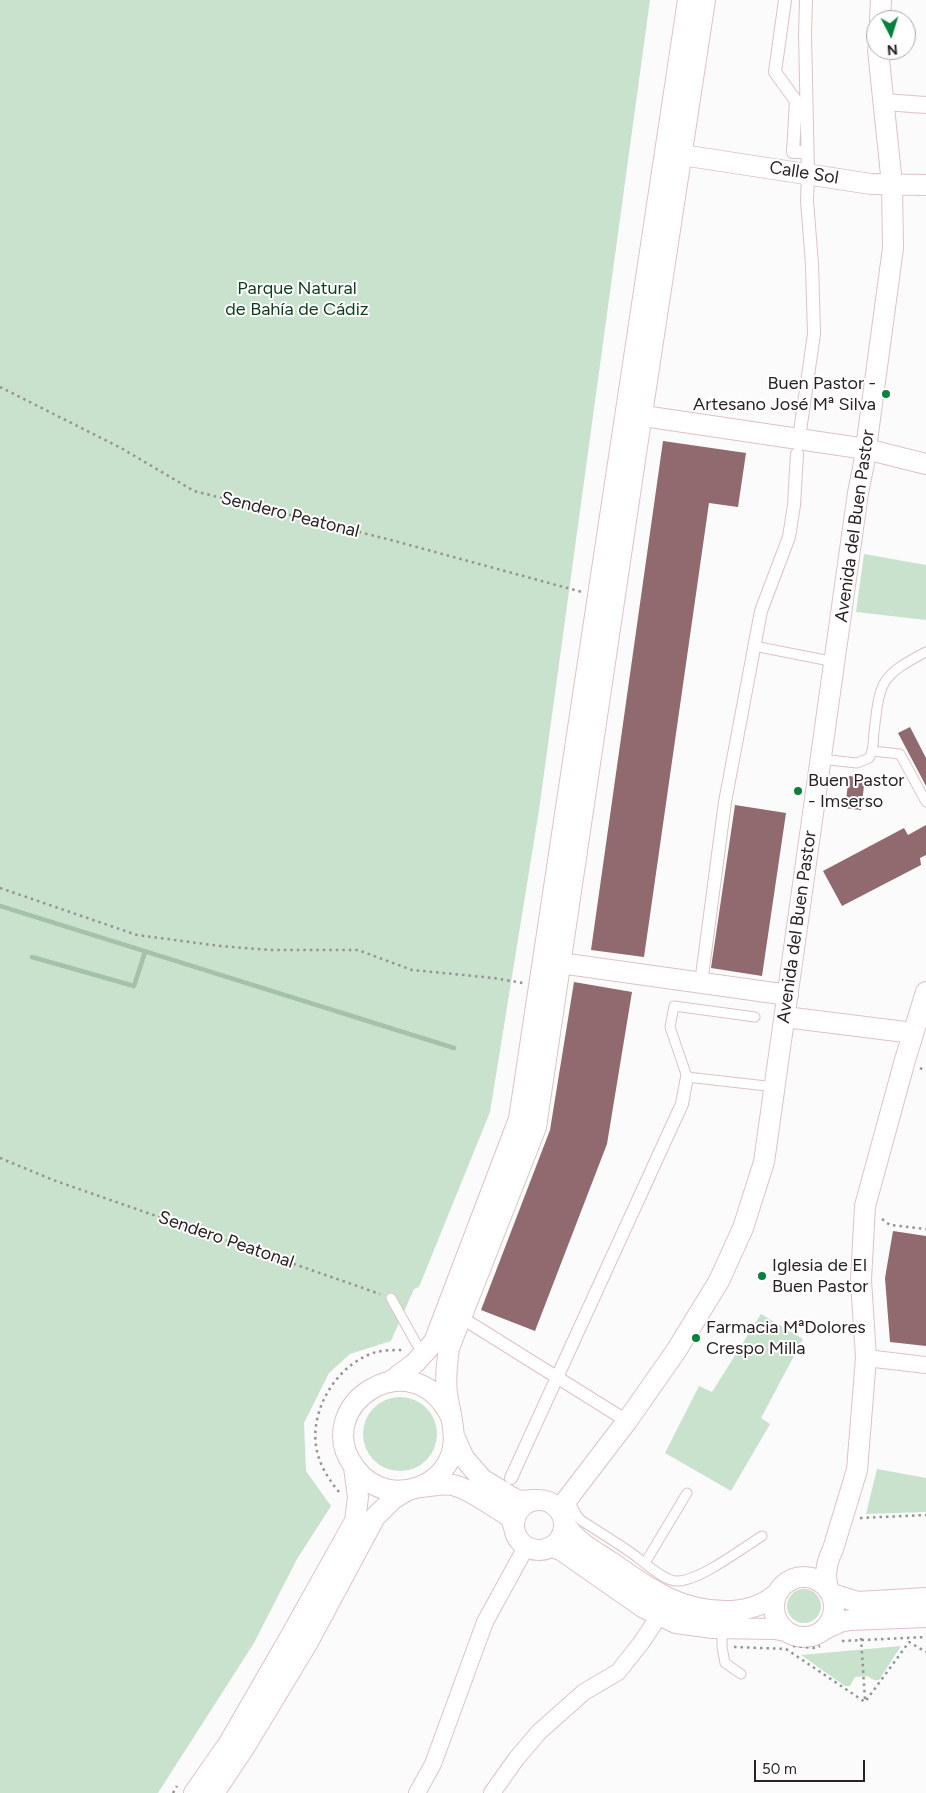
<!DOCTYPE html>
<meta charset="utf-8">
<style>
body{margin:0}
#map{position:relative;width:926px;height:1793px;overflow:hidden;background:#fbfbfb;font-family:Figtree,sans-serif}
canvas{display:block}
.north{position:absolute;left:866px;top:10px;width:50px;height:50px;box-sizing:border-box;background:#fff;border:1px solid #aba7a7;border-radius:50%;rotate:175deg;font-size:14px;font-weight:700;line-height:20px;text-align:center;color:#2c2223}
.north::after{content:'';display:block;margin:auto;width:18px;height:22px;background:#07823b;clip-path:polygon(50% 0,100% 100%,50% 72%,0 100%)}
.scale{position:absolute;left:754px;top:1760px;width:111px;height:22px;box-sizing:border-box;border:2px solid #2c2223;border-top:0;padding-left:6px;font-size:15px;line-height:18px;white-space:nowrap;color:#2c2223;-webkit-text-stroke:4px #fff;paint-order:stroke}
</style>
<div id="map">
<canvas width="926" height="1793"></canvas>
<div class="north">N</div>
<div class="scale">50 m</div>
</div>
<script>
const ctx = document.querySelector('canvas').getContext('2d');
ctx.lineJoin = 'round';
function fill(path, color) {
  ctx.fillStyle = color;
  ctx.fill(path, 'evenodd');
}
function strokePath(path, color, width, dash) {
  ctx.strokeStyle = color;
  ctx.lineWidth = width;
  ctx.lineCap = dash ? 'butt' : 'round';
  ctx.setLineDash(dash || []);
  ctx.stroke(path);
}
function label(font, color, halo, rows, align = 'center') {
  ctx.font = font + ' Figtree,sans-serif';
  ctx.lineWidth = 4;
  ctx.setLineDash([]);
  ctx.textBaseline = 'middle';
  ctx.strokeStyle = halo;
  ctx.fillStyle = color;
  for (const [text, x, y, turn = 0] of rows) {
    ctx.save();
    ctx.translate(x, y);
    ctx.rotate((+turn || 0) * Math.PI / 180);
    ctx.textAlign = isNaN(turn) ? turn : align;
    if (halo) ctx.strokeText(text, 0, 0);
    ctx.fillText(text, 0, 0);
    ctx.restore();
  }
}
fill(new Path2D(`
 M0,0H650L539,810L490,1112L419,1287L414,1289L391,1341L350,1354L329,1373L304,1423L306,1471L331,1506L297,1559L254,1643L158,1793H0Z
 M864,554L926,565V620L856,612Z
 M761,1314L803,1339L761,1418L770,1424L731,1491L665,1453L699,1386L712,1392Z
 M363 1434a37 37 0 1 1 74 0a37 37 0 1 1-74 0Z
 M877,1469L926,1478V1512L866,1514Z
 M787 1606a17 17 0 1 1 34 0a17 17 0 1 1-34 0Z
 M901,1646L879,1680H874L867,1676L855,1677L850,1686H845L801,1655Z`), '#c9e2cd');
strokePath(new Path2D(`
 M0,906L454,1048
 M32,957L134,986L145,952`), '#a4c2a9', 4.5);
fill(new Path2D(`
 M663,441L746,453L738,507L709,503L644,957L591,950Z
 M910,727L926,758V786L898,733Z
 M849,776L865,778L861,810L845,808Z
 M735,805L786,813L762,976L711,968Z
 M926,825V855L920,858L921,865L842,906L823,871L904,828L908,835Z
 M574,982L632,992L607,1144L535,1331L481,1310L550,1130Z
 M893,1231L926,1236V1346L890,1342L885,1278Z`), '#906a6e');
const service = new Path2D(`
 M754,646L835,662
 M872,751L900,754L926,802
 M820,759L857,763L869,758C874,751 873,741 874,732C880,681 880,676 926,652
 M755,1017L674,1006L670,1027L687,1077L775,1087
 M391,1298L416,1343L425,1353
 M568,1498C573,1506 574,1515 582,1521C598,1531 614,1541 630,1552C641,1559 665,1583 678,1581C701,1580 741,1549 762,1536
 M645,1563L687,1493
 M722,1628V1647L725,1663L741,1674`);
const pedestrian = new Path2D(`
 M785,0L775,72L796,101L793,152H807
 M799,438L814,334L812,264L807,201L808,173L805,34L806,0
 M701,983L725,802L761,611L789,537L794,505L797,454
 M462,1318L627,1421
 M511,1478L682,1104L687,1077`);
const minor = new Path2D(`
 M883,102L926,105
 M866,1358L926,1365
 M417,1793L433,1764L485,1622L526,1547
 M492,1793L516,1759L539,1732L584,1692L618,1672L641,1643L659,1616`);
const tertiary = new Path2D(`
 M880,20L881,0
 M682,155L871,184L926,185
 M630,414L866,449L926,464
 M560,963L788,995
 M785,1017L913,1033
 M391,1381L415,1363L434,1342L519,1119L688,0
 M451,1417C413,1337 308,1406 355,1468C363,1479 375,1487 389,1490C409,1493 430,1486 443,1470C462,1446 451,1420 447,1393C445,1378 447,1363 449,1348L536,1127L638,440L705,0
 M455,1438L464,1458L482,1479L513,1498L519,1501L534,1500
 M421,1487C432,1486 443,1483 453,1485C472,1490 490,1505 506,1514L511,1519L514,1527
 M514 1525a25 25 0 1 1 50 0a25 25 0 1 1-50 0Z
 M559,1510L627,1421L676,1351L719,1281L743,1228L764,1162L858,493L864,463L893,248L892,184L878,50
 M565,1523C574,1541 594,1551 611,1562C648,1588 679,1611 725,1611C744,1611 761,1607 775,1595
 M552,1547L561,1550L644,1608L676,1623L713,1628L775,1629L786,1631
 M774 1607a30 30 0 1 1 60 0a30 30 0 1 1-60 0Z
 M828,1588C824,1575 827,1561 833,1549L857,1470L866,1358L861,1280L865,1206L905,1060L926,992
 M832,1594L858,1602L926,1598
 M823,1630L840,1622L850,1620L926,1617
 M194,1793L229,1743L293,1632L355,1521L358,1497L354,1467
 M214,1793L244,1748L308,1642L375,1517L393,1499L408,1490`);
strokePath(service, '#dfc2c4', 11);
strokePath(pedestrian, '#dfc2c4', 14);
strokePath(minor, '#dfc2c4', 18);
strokePath(tertiary, '#dfc2c4', 22);
strokePath(new Path2D(`
 M0,387L121,448L194,491L391,540L582,592
 M0,888L137,935L220,946L271,950H358L412,970L494,978L523,983
 M920,1068L926,1071
 M0,1158L53,1180L380,1294
 M882,1219L890,1225L926,1229
 M339,1492C330,1481 322,1469 318,1455C307,1418 331,1372 366,1356C377,1350 391,1350 403,1350
 M860,1518L926,1515
 M861,1638L865,1700
 M842,1641L926,1637
 M793,1646L815,1648L820,1646
 M734,1647L786,1649L865,1702L909,1642L926,1652
 M173,1793L177,1786`), '#979293', 2.5, [2.5, 4]);
strokePath(service, '#fff', 9);
strokePath(pedestrian, '#fff', 12);
strokePath(minor, '#fff', 16);
strokePath(tertiary, '#fff', 20);
for (const [x, y, r, color] of [
 [886,394,5,"#07823b"],
 [798,791,5,"#07823b"],
 [762,1276,5,"#07823b"],
 [696,1338,5,"#07823b"]
]) {
  const dot = new Path2D();
  dot.arc(x, y, r, 0, 2 * Math.PI);
  ctx.fillStyle = color;
  ctx.fill(dot);
  strokePath(dot, '#fff', 2);
}
label('18px', '#2c2223', '#fff', [
 ["Calle Sol",804,173,9],
 ["Sendero Peatonal",290,515,14],
 ["Avenida del Buen Pastor",855,526,-82],
 ["Avenida del Buen Pastor",797,927,-82],
 ["Sendero Peatonal",226,1240,19]
]);
label('18px', '#0c3e1c', '#fff', [
 ["Parque Natural",297,289],
 ["de Bahía de Cádiz",297,310]
]);
label('18px', '#2c2223', '#fff', [
 ["Buen Pastor -",876,384,"right"],
 ["Artesano José Mª Silva",876,405,"right"],
 ["Buen Pastor",808,781],
 ["- Imserso",808,802],
 ["Iglesia de El",772,1266],
 ["Buen Pastor",772,1287],
 ["Farmacia MªDolores",706,1328],
 ["Crespo Milla",706,1349]
], 'left');
</script>
